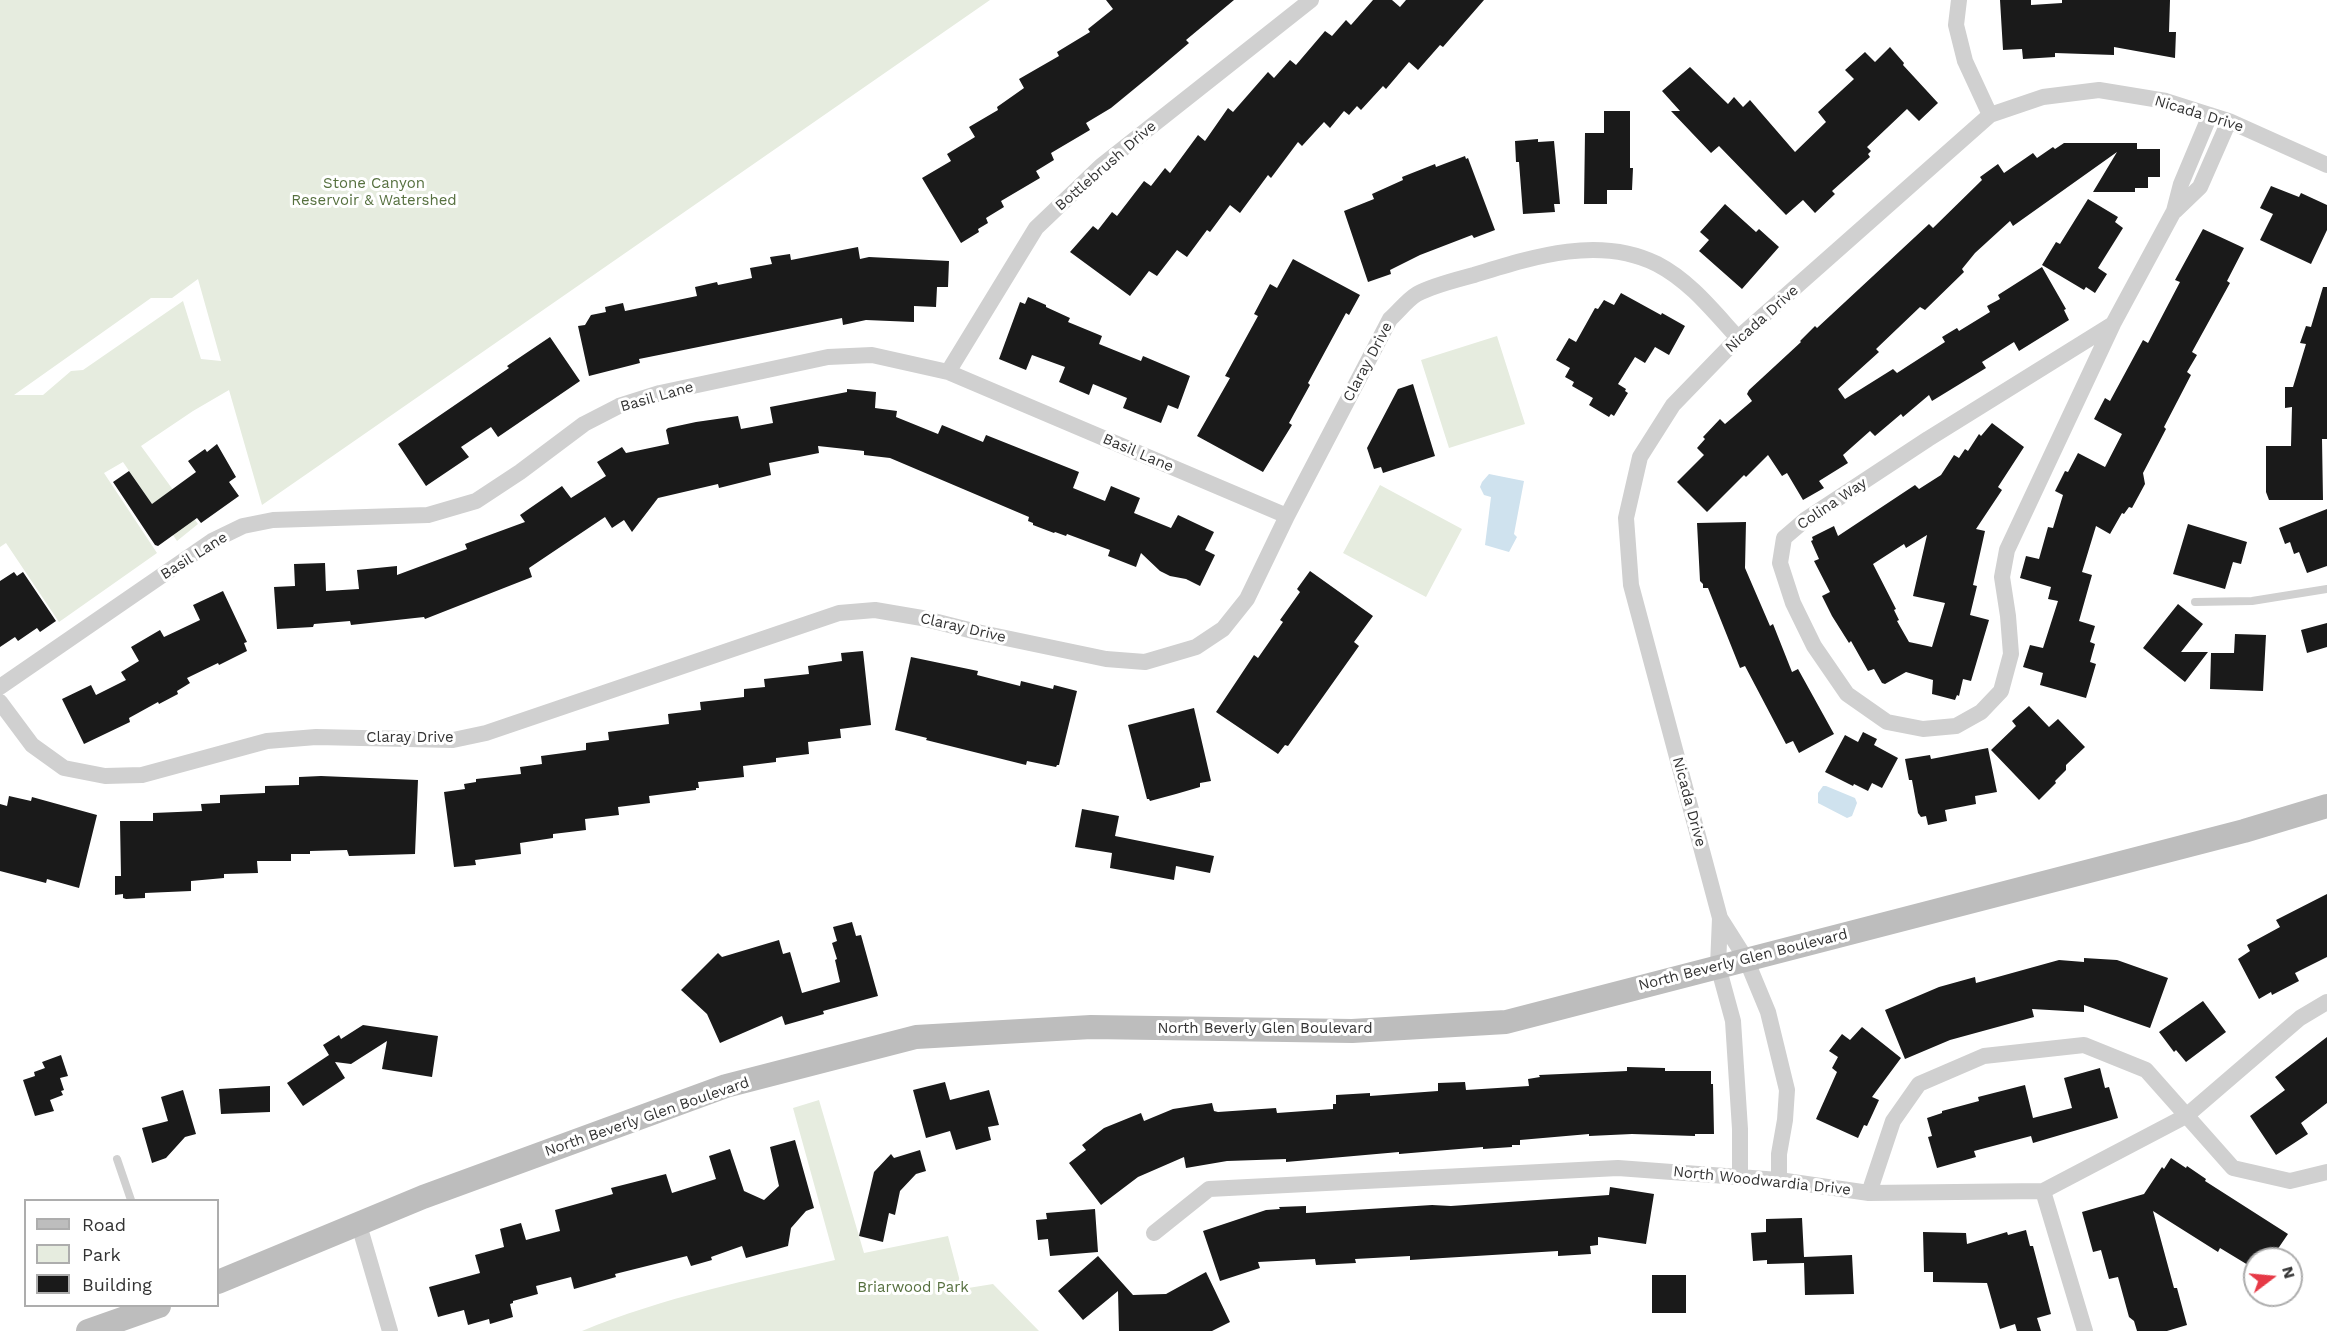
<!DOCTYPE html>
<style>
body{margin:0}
#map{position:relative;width:2327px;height:1331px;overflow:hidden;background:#fff;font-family:"Work Sans",sans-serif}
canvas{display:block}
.legend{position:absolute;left:24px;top:1199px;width:195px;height:108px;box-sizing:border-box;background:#fff;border:2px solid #adadad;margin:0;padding:8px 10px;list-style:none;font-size:18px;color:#333}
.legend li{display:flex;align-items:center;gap:12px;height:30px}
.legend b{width:30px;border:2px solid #adadad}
.north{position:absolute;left:2243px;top:1247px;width:60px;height:60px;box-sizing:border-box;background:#fff;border:2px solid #adadad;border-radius:50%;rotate:74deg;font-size:16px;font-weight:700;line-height:24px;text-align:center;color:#333}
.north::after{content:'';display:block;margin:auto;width:21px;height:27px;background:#e63946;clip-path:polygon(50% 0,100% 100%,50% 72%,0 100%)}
</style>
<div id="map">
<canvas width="2327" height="1331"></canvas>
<ul class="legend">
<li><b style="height:8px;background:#bdbdbd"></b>Road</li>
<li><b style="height:16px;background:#e6ecdf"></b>Park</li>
<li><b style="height:16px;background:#1a1a1a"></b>Building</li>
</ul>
<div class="north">N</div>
</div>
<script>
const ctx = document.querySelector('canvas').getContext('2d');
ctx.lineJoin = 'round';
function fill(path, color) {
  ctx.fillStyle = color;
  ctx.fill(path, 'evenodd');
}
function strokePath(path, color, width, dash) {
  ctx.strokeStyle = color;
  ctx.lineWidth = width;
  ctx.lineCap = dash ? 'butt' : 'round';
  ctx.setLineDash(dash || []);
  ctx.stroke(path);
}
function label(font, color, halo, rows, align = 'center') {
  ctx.font = font + ' "Work Sans",sans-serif';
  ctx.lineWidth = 6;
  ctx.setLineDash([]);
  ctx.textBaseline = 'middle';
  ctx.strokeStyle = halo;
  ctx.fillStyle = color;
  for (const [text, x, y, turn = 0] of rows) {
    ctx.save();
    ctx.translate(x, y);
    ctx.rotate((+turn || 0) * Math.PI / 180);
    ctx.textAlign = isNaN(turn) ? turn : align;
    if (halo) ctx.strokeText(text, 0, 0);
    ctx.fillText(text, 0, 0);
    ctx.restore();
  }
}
fill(new Path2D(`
 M0,0H990L262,505L229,390L193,411L141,446L198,524L177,541L123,462L104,473L157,553L59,622L6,543L0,547ZM198,279L221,361L201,359L183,301L83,370L71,371L43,395H14L151,298H172Z
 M1497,336L1525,424L1449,448L1421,360Z
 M1380,485L1462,529L1426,597L1343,553Z
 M819,1100L864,1253L948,1236L962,1289L993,1284L1039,1331H582C664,1297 749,1280 835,1260L793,1108Z`), '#e6ecdf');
fill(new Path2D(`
 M1489,474L1524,481L1514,534L1517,537L1509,552L1485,545L1491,497L1484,495L1480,487L1482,482Z
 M1823,786H1826L1855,798L1857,803L1852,816L1847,818L1818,803V793Z`), '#cfe2ee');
fill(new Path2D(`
 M1106,0H1234L1186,40L1189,43L1150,76L1111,108L1086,123L1090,130L1051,153L1054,160L1036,171L1040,178L1001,201L1004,207L986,218L988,223L978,229L979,232L961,243L922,178L951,161L947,154L975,137L969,127L998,110L997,107L1024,88L1019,79L1059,56L1057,52L1090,32L1088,29L1113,9Z
 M1373,0H1392L1400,7L1406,0H1484L1443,47L1440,45L1418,70L1409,62L1386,89L1383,86L1361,110L1357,106L1349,115L1344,111L1330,128L1324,122L1302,146L1298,142L1271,178L1268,175L1240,213L1230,205L1210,232L1207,230L1187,257L1177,250L1157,276L1149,271L1130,296L1070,252L1093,226L1098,230L1112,212L1117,216L1144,181L1151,186L1165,168L1170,173L1198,135L1205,141L1228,108L1233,112L1268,72L1274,78L1290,60L1296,65L1325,31L1332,36L1346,20L1351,25Z
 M2000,0H2031V5L2062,3V0H2170L2169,32H2176L2175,58L2114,47V55L2055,53V57L2023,59L2022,49L2003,50Z
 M1890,47L1904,63L1903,65L1938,103L1919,121L1907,109L1867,147L1871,151L1868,154L1870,157L1832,191L1835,194L1815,213L1803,200L1786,215L1719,146L1711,153L1671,111H1680L1662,91L1690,67L1728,104L1734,97L1743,107L1750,100L1795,152L1826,122L1818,112L1854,79L1845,70L1865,52L1875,62Z
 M1604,111H1630V168H1633L1632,190H1607V204H1584L1585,133H1604Z
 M1538,139V142L1554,141L1560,204H1554L1555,212L1523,214L1519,162H1516L1515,141Z
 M2064,143H2137V149H2160V177H2148V188H2135V192H2093L2117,152L2013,226L2010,221L1975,253L1962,269L1964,272L1925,310L1920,307L1876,349L1879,352L1838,389L1845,399L1893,369L1897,373L1945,342L1942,337L1957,328L1959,331L1990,312L1987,306L2000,299L1998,295L2042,267L2066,309L2064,310L2069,320L2019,351L2014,342L1982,362L1986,368L1932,401L1929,395L1903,417L1901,414L1875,436L1870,431L1843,455L1848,463L1819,481L1824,488L1803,500L1787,473L1782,476L1768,455L1746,477L1744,475L1707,512L1677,482L1704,455L1697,448L1705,439L1703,437L1720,419L1725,424L1752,401L1747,394L1749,390L1801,342L1800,341L1815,326L1817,328L1929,224L1933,228L1982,180L1980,177L1998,164L2004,173L2033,153L2037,158L2053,147L2055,149Z
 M1465,156L1466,159L1468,158L1495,230L1474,238L1472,235L1420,255L1390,270L1391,274L1368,282L1344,211L1374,199L1372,194L1403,180L1402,177L1435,164L1436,167Z
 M2271,186L2299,197L2301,193L2327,205V230L2311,264L2260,240L2273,214L2260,208Z
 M2088,199L2118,217L2115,222L2123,228L2098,268L2107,274L2095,293L2086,287L2084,290L2042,265L2056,242L2060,244Z
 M1725,204L1756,232L1759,229L1779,247L1742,289L1699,251L1709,240L1700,232Z
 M2203,229L2244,248L2227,281L2230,283L2192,352L2197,355L2187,372L2191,375L2164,427L2166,429L2143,473L2145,484L2132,508L2129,507L2124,514L2122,513L2110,534L2096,526L2082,572L2092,575L2079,621L2095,626L2090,642L2095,644L2090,662L2096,664L2086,698L2040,685L2043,673L2023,667L2030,645L2043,648L2058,601L2048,599L2051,587L2020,578L2026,556L2039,559L2048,527L2053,528L2063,495L2055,491L2065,471L2068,472L2078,453L2105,467L2122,434L2094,419L2105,398L2110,401L2143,340L2148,343L2180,282L2175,280Z
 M858,247L860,259L869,257L949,261L948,287H937L936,307L914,306V322L866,320L843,325L842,318L639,359L640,363L589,376L578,326L585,325L591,315L606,312L605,307L623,303L625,311L697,296L695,287L717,282L718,285L752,278L750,268L772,264L770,257L790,254L791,260Z
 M1293,259L1360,295L1349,315L1346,313L1308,383L1310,385L1289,423L1292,425L1263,472L1197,436L1230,378L1225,376L1258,316L1254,314L1270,284L1277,288Z
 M2323,287H2327V439H2322L2323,500H2269L2266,492V446H2291L2292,407L2285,408V387H2293L2306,344L2300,343L2306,326L2311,327Z
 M1621,293L1661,315L1662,313L1685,326L1669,355L1655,347L1645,363L1635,357L1618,384L1626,389L1625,391L1628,393L1614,416L1611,414L1609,417L1589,405L1593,398L1572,386L1574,382L1565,377L1570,368L1556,360L1569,338L1576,342L1595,308L1598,309L1604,300L1614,305Z
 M1028,297L1046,305V307L1070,318L1068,322L1102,336L1099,344L1141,361L1143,356L1190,376L1178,409L1168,405L1161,423L1123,408L1127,398L1093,384L1089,395L1059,382L1065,367L1032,355L1026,370L999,359L1020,302L1025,304Z
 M550,337L580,381L498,437L491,427L461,447L469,457L426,486L398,444L509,368L507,366Z
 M1413,384L1435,456L1383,473L1381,467L1374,469L1367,448L1398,389Z
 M847,389L876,392L875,408L897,411L896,417L938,434L942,425L983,442L986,435L1079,472L1073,488L1105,501L1111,486L1140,498L1134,513L1171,528L1178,515L1214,532L1205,550L1215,555L1200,586L1186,579L1170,576L1160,571L1141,553L1136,567L1108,556L1110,550L1067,534L1066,536L1055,532L1054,533L1033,525V523L1028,521L1029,517L890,458L864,455V451L818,446L819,453L769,463L771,475L719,488L718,484L658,498L632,532L624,520L612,528L605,517L529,568L532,577L425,619L424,617L351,625L350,621L314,624L313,627L277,629L274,587L295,586L294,564L325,563L326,591L359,589L357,570L397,566V575L467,549L465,544L525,522L520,515L562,486L571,498L606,476L597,462L622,447L626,453L669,444L666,430L668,428L696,422L738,416L741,429L773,423L770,407L847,392Z
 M1992,423L2024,447L1998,487L2002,490L1976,529L1985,531L1973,585L1977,586L1970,615L1989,620L1971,681L1963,679L1959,696L1957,695L1955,700L1932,694L1933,680L1906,672L1885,684L1882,683L1874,669L1868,671L1851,641L1849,643L1832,616L1822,596L1830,592L1814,561L1819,559L1811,541L1813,540L1812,537L1834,526L1838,536L1915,485L1919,489L1941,475L1954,455L1959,458L1965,449L1968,451L1979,434L1981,436ZM1927,535L1913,596L1945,603L1932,647L1909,642L1897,621L1899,620L1894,610L1896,609L1873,564L1904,544L1906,548Z
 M217,444L236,477L229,482L239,496L201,523L197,518L158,546L155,545L113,482L129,471L152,504L196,472L188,461L205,449L207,452Z
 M2327,509V566L2307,573L2299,552L2294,554L2290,542L2285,544L2279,528Z
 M1746,522L1745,568L1770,626L1773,624L1792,672L1798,669L1834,734L1799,753L1793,741L1786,744L1745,666L1740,668L1708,588H1703V584L1700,581L1697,523Z
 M2188,524L2247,542L2241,564L2233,562L2225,589L2173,574Z
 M1310,571L1373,616L1354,642L1359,646L1288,746L1285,745L1278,754L1216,712L1254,655L1258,658L1283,622L1280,620L1300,592L1297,589Z
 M14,572L17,576L23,572L56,621L40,632L37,628L18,641L15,637L0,647V581Z
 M223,591L247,642L244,643L247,651L219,665L218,663L187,678L190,683L177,691L178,694L159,704L158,702L129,718L130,722L84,744L62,699L91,685L96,695L126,680L121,672L139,661L131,647L160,630L164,637L200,620L193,605Z
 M2178,604L2203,624L2181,652H2208L2185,682L2143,648Z
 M2327,623V647L2307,653L2301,630Z
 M2235,634L2266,635L2263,691L2210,689L2211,653H2234Z
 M863,651L871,725L840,729L841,738L808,742L809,754L776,758V762L743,766L744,777L698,782L699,788H696V790L649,796L650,803L618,807L619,815L585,819L586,830L553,834V838L520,843L521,854L475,860L476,865L454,867L444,792L465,789L464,784L476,782V779L521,774L520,767L542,764L541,756L586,750V743L609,740L608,732L669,724L668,714L701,710L700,702L744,697V689L765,687L764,679L809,674L808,666L842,661L841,653Z
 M911,657L978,671L977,675L1020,686L1021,681L1053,689L1054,685L1077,691L1059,765H1057L1056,767L1027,761L1026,765L926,740L927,738L895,730Z
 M2029,706L2049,727L2058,719L2085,747L2066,765V770L2055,781L2056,783L2039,800L1991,750L2016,726L2012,721Z
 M1194,708L1211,781L1200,783V787L1176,794L1150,801L1149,799H1147L1128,725Z
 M1863,732L1877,739L1874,745L1898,758L1882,788L1872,783L1868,791L1854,784L1853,786L1825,772L1845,735L1858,742Z
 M1988,748L1997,792L1975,796L1976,804L1945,810L1947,821L1928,825L1926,816L1921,817L1918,813L1912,780H1909L1905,759L1930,755L1931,759Z
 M321,776L418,780L415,854L349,856L347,850L310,851V854H291V861H257L258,873L224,874V878L191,881V891L145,893V898L126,899L123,898V894L115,895V876H121L120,821H153V813L202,811L201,804L220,803V795L265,793V786L299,785V777Z
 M9,796L31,801L32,797L97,815L79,888L47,879L46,883L0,871V804L7,806Z
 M1082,809L1119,816L1115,836L1214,856L1210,873L1176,866L1174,880L1110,868L1112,853L1075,847Z
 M2327,894V957L2295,973L2299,981L2272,995L2271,992L2259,999L2238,959L2250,951L2247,945L2280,927L2276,920Z
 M852,922L856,936L861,935L878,996L823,1011L824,1014L785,1025L782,1016L720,1043L707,1014L681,990L718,953L722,957L779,940L783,954L790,952L802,993L840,982L835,960L837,959L832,943L837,941L833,927Z
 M2084,958L2117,960L2168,978L2150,1028L2084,1005V1012L2032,1009L2034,1017L1950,1040L1905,1059L1885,1010L1939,987L1975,977L1976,983L2059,960L2084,962Z
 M2203,1001L2226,1032L2186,1062L2176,1050L2174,1052L2159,1032Z
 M363,1025L438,1036L432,1077L382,1069L387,1041L351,1064L335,1062L345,1078L303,1106L287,1083L329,1055L323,1045L339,1035L341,1039Z
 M1862,1027L1901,1058L1872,1097L1879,1100L1867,1126L1864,1125L1858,1138L1816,1119L1837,1072L1832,1068L1838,1057L1829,1051L1842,1034L1850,1040Z
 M2327,1037V1103L2301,1123L2308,1134L2276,1155L2250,1116L2285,1090L2275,1077Z
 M61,1055L68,1076L60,1078L64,1090L61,1091L63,1095L50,1100L54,1111L35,1116L23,1080L35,1076L34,1072L45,1068L42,1062Z
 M1627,1067L1665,1068V1071H1711V1084H1713L1714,1134H1695V1136L1632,1134L1589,1136V1134L1520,1140V1145H1512V1147L1483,1149V1147L1399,1154V1152L1286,1162V1159L1227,1161L1186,1168L1184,1157L1138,1177L1101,1205L1069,1163L1086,1150L1082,1145L1104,1128L1141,1113L1144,1121L1173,1109L1212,1103L1214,1111L1218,1112L1276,1108L1277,1113L1333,1109V1104H1336V1095L1370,1093V1096L1438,1091V1083L1465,1082L1466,1090L1529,1086L1528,1079L1540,1077L1539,1075L1627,1071Z
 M2100,1068L2105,1088L2109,1087L2118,1118L2033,1143L2031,1136L1974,1151L1976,1157L1937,1168L1928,1137L1932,1136L1927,1118L1942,1113V1111L1979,1101L1978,1097L2025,1085L2033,1118L2072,1108L2064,1078Z
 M945,1082L950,1100L989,1090L999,1125L988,1127L991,1140L956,1150L950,1131L926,1138L913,1090Z
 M270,1086V1112L221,1114L219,1089Z
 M183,1090L196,1134L185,1137L166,1158L152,1163L142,1128L168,1121L161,1097Z
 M795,1140L814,1208L806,1211L791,1228L788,1246L746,1258L742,1246L711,1257L712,1260L691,1266L687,1256L615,1274L616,1277L574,1289L571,1277L536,1286L538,1294L513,1301V1303L510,1304L513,1317L490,1324L489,1319L468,1325L464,1310L438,1317L429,1287L480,1273L475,1255L504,1247L500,1229L521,1223L526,1240L560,1231L555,1210L613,1194L611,1188L666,1174L672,1193L716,1179L709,1156L730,1149L744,1191L764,1200L779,1186L770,1147Z
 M920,1150L926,1171L916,1174L900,1191L895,1215L889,1213L883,1242L859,1236L874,1172L891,1154L894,1158Z
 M2171,1158L2186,1168L2187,1166L2206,1179L2205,1181L2288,1234L2271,1259H2255L2253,1268L2220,1248L2218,1252L2153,1211L2174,1288H2177L2187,1325L2167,1331H2137L2134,1321L2129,1317L2118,1277L2109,1279L2101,1250L2093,1252L2082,1212L2144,1194L2162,1167L2164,1169Z
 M1610,1187L1654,1194L1646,1244L1598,1237V1245L1590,1246L1591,1254L1558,1256V1251L1410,1260V1256L1355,1259L1356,1263L1316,1265L1315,1259L1258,1262L1260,1268L1220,1281L1203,1231L1266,1210L1280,1209L1279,1207L1306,1206V1213L1432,1205L1451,1206L1609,1195Z
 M1095,1209L1098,1252L1050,1256L1048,1239L1038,1240L1036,1220L1047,1219L1046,1213Z
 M1802,1218L1804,1257L1852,1255L1854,1294L1805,1295L1804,1263L1767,1264V1260L1753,1261L1751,1233L1766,1232V1219Z
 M2026,1230L2030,1246H2033L2051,1314L2037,1318L2041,1331H2017L2015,1324L2000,1329L1987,1283L1933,1282V1272H1924L1923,1232L1966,1233L1967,1244L2007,1232L2008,1235Z
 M1098,1256L1133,1295L1166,1294L1206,1272L1230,1322L1212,1331H1119L1118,1291L1083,1320L1058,1291Z
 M1652,1275H1686V1313H1652Z`), '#1a1a1a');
strokePath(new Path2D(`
 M2195,602L2252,601L2327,589
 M117,1159L131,1200`), '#d0d0d0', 8);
strokePath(new Path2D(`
 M1959,0L1956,25L1965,61L1990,115
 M2175,211L2200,187L2229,121
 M2113,324L1928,439L1805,520L1784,538L1780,563L1793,603L1814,646L1847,694L1887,722L1923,729L1956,726L1981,712L2001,691L2011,654L2008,616L2002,577L2007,550L2113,324L2174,211L2181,184L2210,115
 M948,372L1036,228L1101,166L1311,0
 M0,687L212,541L243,526L273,520L428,515L476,501L520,472L584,424L619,406L660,393L828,357L872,355L948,372L1287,516
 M0,702L32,745L64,768L105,776L142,775L267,741L316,737L453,740L486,733L839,613L875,610L922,618L977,632L1106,659L1145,662L1196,647L1223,629L1247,599L1287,516L1390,319C1399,311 1407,300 1417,294C1434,285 1456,280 1474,275C1532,257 1599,235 1657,264C1690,281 1714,312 1738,338
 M1720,918L1718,966L1733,1021L1740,1129V1177
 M1779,1180V1154L1785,1120L1787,1090L1768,1012L1746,959L1720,918L1631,585L1626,518L1640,457L1673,405L1738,338L1990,115L2043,97L2099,90L2166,101L2229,121L2327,165
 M2043,1191L2085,1331
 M1869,1193L1893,1121L1919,1084L1984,1056L2084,1045L2146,1070L2233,1168L2290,1181L2327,1172
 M359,1225L390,1331
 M1154,1233L1209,1189L1618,1168L1779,1180L1869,1193L2043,1191L2186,1116L2300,1018L2327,1002`), '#d0d0d0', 16);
strokePath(new Path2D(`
 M218,1282L423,1197L726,1086L916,1037L1091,1027L1352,1031L1506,1022L2244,831L2327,806
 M88,1331L159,1306`), '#bdbdbd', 24);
label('15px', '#333', '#fff', [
 ["Nicada Drive",2199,114,17],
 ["Bottlebrush Drive",1106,166,-41],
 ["Nicada Drive",1762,319,-42],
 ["Claray Drive",1368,362,-62],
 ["Basil Lane",657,397,-16],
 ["Basil Lane",1138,453,23],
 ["Colina Way",1832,504,-34],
 ["Basil Lane",194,556,-32],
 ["Claray Drive",963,628,13],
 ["Claray Drive",410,738],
 ["Nicada Drive",1689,802,75],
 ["North Beverly Glen Boulevard",1743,960,-14],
 ["North Beverly Glen Boulevard",1265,1029],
 ["North Beverly Glen Boulevard",647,1117,-19],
 ["North Woodwardia Drive",1762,1181,6]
]);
label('15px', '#56703f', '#fff', [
 ["Stone Canyon",374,184],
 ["Reservoir & Watershed",374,201],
 ["Briarwood Park",913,1288]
]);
</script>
